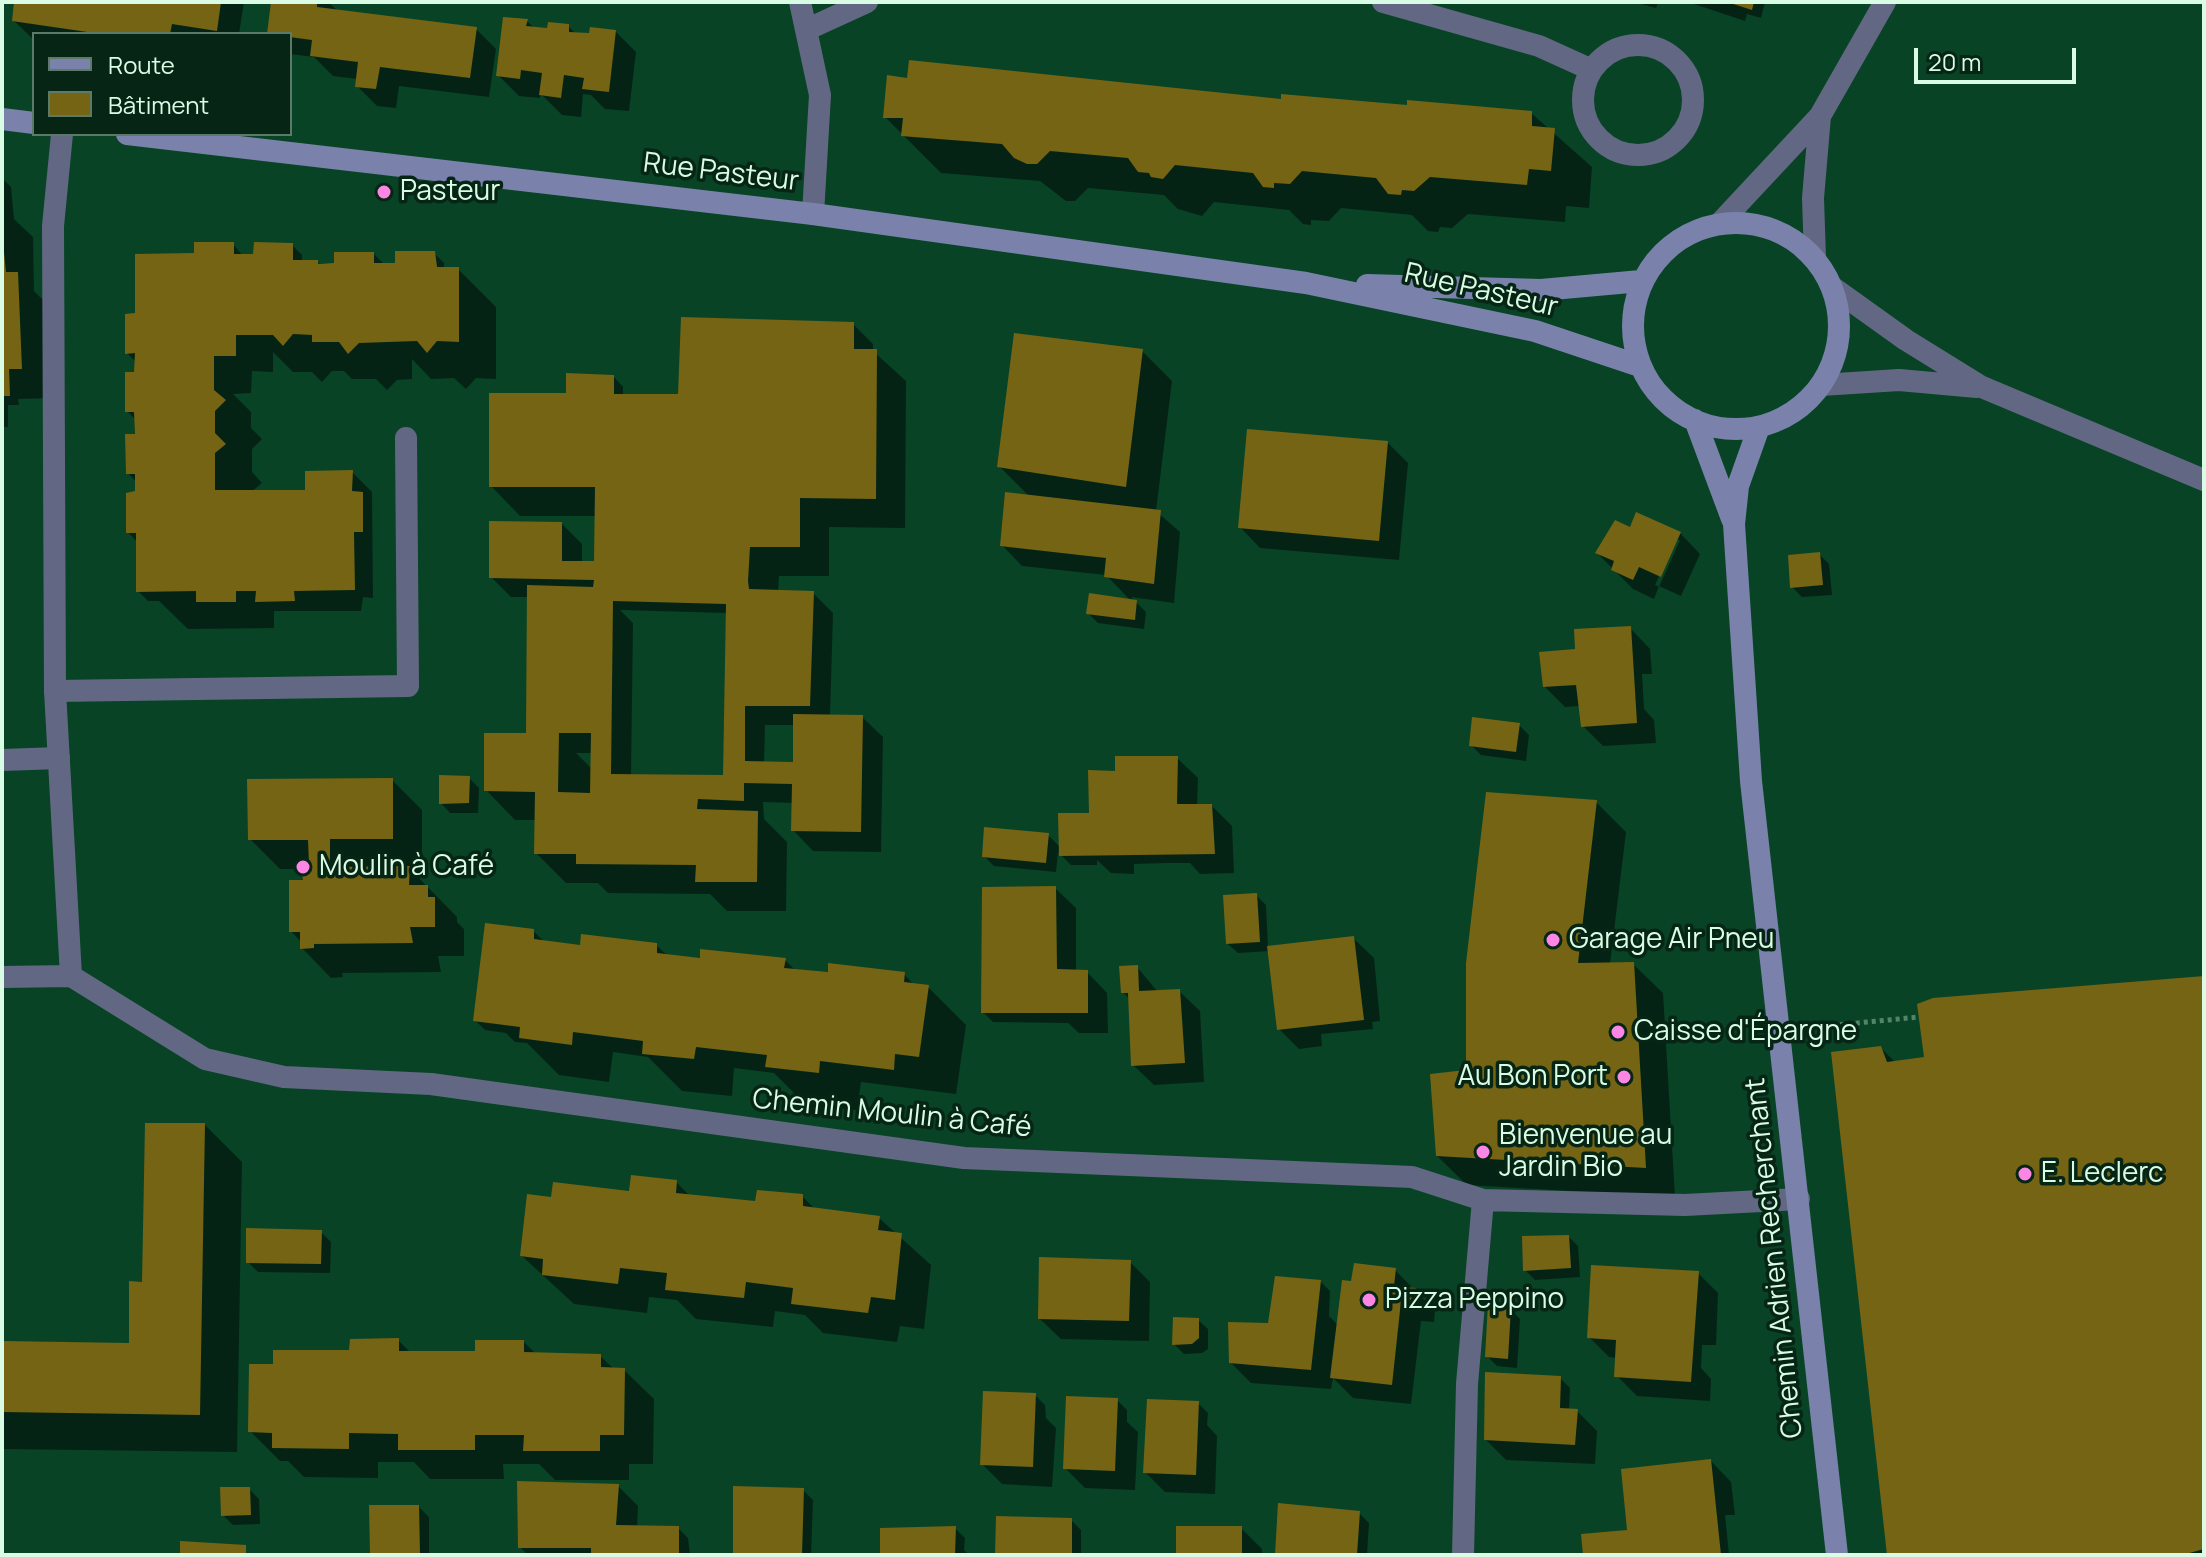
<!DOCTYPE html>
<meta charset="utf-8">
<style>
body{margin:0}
#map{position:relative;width:2206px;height:1557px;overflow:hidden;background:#084326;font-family:Manrope,sans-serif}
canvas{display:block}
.frame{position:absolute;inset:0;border:4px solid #d9fce4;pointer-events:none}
.legend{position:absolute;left:32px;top:32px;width:260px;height:104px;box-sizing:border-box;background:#072515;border:2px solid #5b7b68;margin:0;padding:10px 14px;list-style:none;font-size:24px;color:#d9fce4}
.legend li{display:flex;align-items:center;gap:16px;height:40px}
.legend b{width:40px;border:2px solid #5b7b68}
.scale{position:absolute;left:1914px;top:48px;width:162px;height:36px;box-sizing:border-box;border:4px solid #d9fce4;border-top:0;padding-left:10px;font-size:24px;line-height:28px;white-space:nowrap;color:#d9fce4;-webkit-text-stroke:6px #072515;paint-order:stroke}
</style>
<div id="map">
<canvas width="2206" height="1557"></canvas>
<div class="frame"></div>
<ul class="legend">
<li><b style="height:10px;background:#7a82ac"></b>Route</li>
<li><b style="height:22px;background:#756414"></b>Bâtiment</li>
</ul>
<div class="scale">20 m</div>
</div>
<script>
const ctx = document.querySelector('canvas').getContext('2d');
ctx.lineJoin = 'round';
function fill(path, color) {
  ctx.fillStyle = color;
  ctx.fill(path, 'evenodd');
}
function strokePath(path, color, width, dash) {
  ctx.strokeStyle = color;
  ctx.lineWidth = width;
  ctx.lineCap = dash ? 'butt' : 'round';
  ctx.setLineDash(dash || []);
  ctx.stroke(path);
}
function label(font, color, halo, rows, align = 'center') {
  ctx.font = font + ' Manrope,sans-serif';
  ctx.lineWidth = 7;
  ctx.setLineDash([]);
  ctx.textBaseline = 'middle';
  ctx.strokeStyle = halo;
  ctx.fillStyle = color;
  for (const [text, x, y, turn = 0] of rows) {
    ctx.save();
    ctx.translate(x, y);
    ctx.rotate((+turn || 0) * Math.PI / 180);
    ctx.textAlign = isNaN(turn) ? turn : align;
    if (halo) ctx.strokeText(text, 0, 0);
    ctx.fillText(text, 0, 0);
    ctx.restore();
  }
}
fill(new Path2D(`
 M16,2H244L239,34H34V40L14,21Z
 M273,2H328L339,12L476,29L496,49L489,97L399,86L396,108L377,106L357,86L358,79L333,76L314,57L290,54V34Z
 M1634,2H1658L1656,8Z
 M1688,2H1765L1761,18L1747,14L1745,21Z
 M527,21L535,29L568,26L576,34L616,32L636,52L629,111L605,109L591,95L583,94L581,117L562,115L541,94L540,98L519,96L498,75Z
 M1283,101L1531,113L1592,167L1589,208L1566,206L1565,222L1468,214L1452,228L1440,227L1438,232L1428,231L1412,215L1341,208L1329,221L1311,220V225L1303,224L1289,210L1214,202L1202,216L1178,209L1164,195L1088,188L1075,201H1066L1040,181L941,173L885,117Z
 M2,178L11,187L14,219L33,237L34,291L47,304L50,398L18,399L19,405H8V427H2Z
 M233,244L243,256L255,257L292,245L302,255V263L336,264L374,254L384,264H397L434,253L444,263V269H458L496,307V379L476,378L466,389L454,378L431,379L412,359V379L397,380L387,390L376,379H352L344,371H332L322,382L312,372H293L273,352V372L252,371L251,393L233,394L251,412V428L262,439L252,449V472L262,483L250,493L307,492L352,472L372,492L373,598L363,597L361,611H274V628L188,629L159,601H148L138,591L137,542L128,532L137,492V483L128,473L137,421L127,411L139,374L137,363L127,353L137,315L196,255Z
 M853,324L873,344V351L906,381L905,528L829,527V576H779L778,592L813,593L833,613L830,716L862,717L883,737L881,852L813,851L793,830L794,803L763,802L764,819L787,842L786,911H727L710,894L608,893L598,883H566L536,853L537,820H515L486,790L528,735L529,597H511L491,577L562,524L582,544V563H596L597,516H520L491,486L571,395L614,377L623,387V396H680ZM620,610L728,613L725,777L631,776L633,623ZM765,725H795V764H764ZM576,753H592V769Z
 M1142,351L1172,381L1156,511L1180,532L1174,603L1131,597L1146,612L1144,629L1098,623L1088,613L1131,601L1106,575L1022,566L1002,545L1030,497L999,466Z
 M1388,443L1408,463L1399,560L1260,548L1240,527Z
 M1631,530L1680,533L1700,554L1681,596L1659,586L1654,599L1633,589L1597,553ZM1675,540H1680L1659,587L1655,585Z
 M1819,554L1829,564L1832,595L1802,597L1792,587Z
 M1630,628L1650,649L1652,674H1642L1644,709L1654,720L1656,743L1603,746L1583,726L1580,706L1565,707L1544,686L1577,651Z
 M1519,725L1529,735L1526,761L1481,755L1471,745Z
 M1177,758L1198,778L1197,806H1212L1232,826L1234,873L1200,874L1190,863H1166L1134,864V874L1111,873L1097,860V865H1071L1058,852L1056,872L994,866L984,856L1048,835L1061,848L1090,815L1117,773Z
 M469,778L479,788L478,813H450L441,803Z
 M392,780L422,810V868H409L457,917V922L464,929V956H438L441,972L342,973L343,977L331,978L302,948V943L291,931L305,882L303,869H280L250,839Z
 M1596,802L1626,832L1610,964H1633L1663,993L1675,1197L1467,1185L1437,1156L1468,1072Z
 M1055,888L1076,908V972H1087L1107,993L1108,1033H1079L1068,1023L993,1022L983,1012Z
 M1256,895L1266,905L1268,947L1353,938L1374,958L1380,1021L1372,1022L1373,1029L1321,1034L1322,1046L1299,1049L1279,1029L1270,951L1238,953L1228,944Z
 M533,931L546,943L582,948L656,945L669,957L701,961L785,960L796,971L904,974L915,986L928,987L966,1025L956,1094L861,1082L857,1110L805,1104L774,1073L734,1068L732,1096L682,1091L648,1057L613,1052L609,1082L559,1075L527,1043L515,1042L506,1033L485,1030L475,1020Z
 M1137,967L1158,992L1179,991L1200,1011L1204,1082L1154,1085L1133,1065L1130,1000L1123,992Z
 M2204,978V1555H1889L1881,1048L1896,1063L1926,1058Z
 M205,1125L242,1162L237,1452L2,1449V1343L131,1345L144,1284Z
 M676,1182L690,1196L757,1203L802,1196L816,1210L879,1218L931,1265L924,1329L900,1326L897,1342L823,1333L805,1315L775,1311L773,1327L696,1319L677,1300L649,1297L647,1313L574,1304L522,1256L553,1199L631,1193Z
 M321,1232L331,1242L330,1273L258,1272L248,1262Z
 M1569,1237L1578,1246L1580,1277L1535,1280L1525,1270Z
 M1130,1262L1150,1282L1149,1341L1061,1339L1040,1319Z
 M1395,1270L1435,1311L1434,1322L1421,1321L1411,1404L1353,1398L1333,1378L1331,1389L1251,1383L1231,1363L1320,1281L1330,1291L1329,1316L1339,1326Z
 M1698,1273L1718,1293L1716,1345H1702L1701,1368L1711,1379L1710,1401L1637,1396L1617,1376V1358L1609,1357L1589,1337Z
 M1510,1309L1520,1319L1517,1368L1497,1366L1487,1356Z
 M1198,1320L1208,1329V1349L1202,1353L1184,1354L1174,1344Z
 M398,1340L411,1353H476L524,1342L536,1354L600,1356L614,1369L624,1370L654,1399L653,1464H629V1480H555L539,1464H503L504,1479H430L414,1462H378V1478L304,1477L288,1461H280L250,1431L275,1366Z
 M1560,1378L1570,1388L1569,1410L1577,1411L1597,1431L1595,1464L1506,1460L1486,1440Z
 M1035,1395L1045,1405L1046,1418L1056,1428L1052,1487L1002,1484L982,1464Z
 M1117,1400L1127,1410V1422L1138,1432L1135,1490L1085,1488L1065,1468Z
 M1198,1403L1208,1413L1207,1425L1217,1436L1215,1494L1165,1492L1145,1472Z
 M1711,1461L1731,1482L1735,1515H1725L1729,1555H1585L1629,1532Z
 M618,1486L638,1506L637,1528H678L688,1538L690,1555H528L520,1547Z
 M249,1489L259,1499L260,1524L233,1525L223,1515Z
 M803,1490L813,1500L811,1555H735Z
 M419,1507L429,1517V1555H373Z
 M1359,1513L1369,1523L1367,1555H1277Z
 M1071,1520L1081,1530V1555H997Z
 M955,1528L965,1538L964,1550L969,1555H882Z
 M1241,1528L1262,1549V1555H1178Z`), '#0007');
fill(new Path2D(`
 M14,2H221L217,31L172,24L170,34H101L12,21Z
 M271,2H317V7L477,27L470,78L380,67L376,89L355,87L358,62L310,56L312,40L267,34Z
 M1727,2H1754L1752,10Z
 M503,17L528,19L526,26L547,28L548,22L569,24V32L589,33L590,27L616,30L609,92L582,89L584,78L564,75L561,98L539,95L542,73L521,70L520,79L496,76Z
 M909,60L1281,99V94L1407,105V100L1532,111V126L1555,128L1551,171L1529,169L1527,185L1430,177L1414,191L1402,190L1401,195L1388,194L1376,178L1302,171L1290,184L1274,183V188L1263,187L1253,173L1175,165L1163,179L1151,177L1149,173L1138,172L1128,158L1050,151L1037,164H1027L1014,158L1002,144L901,136L903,118H883L887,75L907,78Z
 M2,232L6,272H18L22,369H9L10,396H2Z
 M194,242H234V254H253L254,242L293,243V260H318V264L334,263V252H374V263H395V251H435L437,267H459V342L437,341L427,353L417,341L359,343L348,354L339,342H312V335L293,334L283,346L273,335H236V356H214V390L226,400L215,411V433L226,444L215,453V490H305V471L353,470L352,491L363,492V532H354L355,590L294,591L295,601L255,602L256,591H236V602H196V591L136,592V533H126V493L135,491V474H126L125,434H135L134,412H125V372H134L135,353L125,354V314L135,313V254L194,253Z
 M681,317L854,322V349H877L876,499L800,498V547H750L748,581L749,589L814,591L810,706H745V761L793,762V714L863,715L861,832L791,831L792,784L744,783V801L698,799L697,809L758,811L757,882H695L696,865L576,864V854H534L535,792L484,791V733H526L527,585L593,587L594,580L489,578V521L562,522V561H594L595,487H489V393H566V373L614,375V394H678ZM613,601L726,604L723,775L611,774ZM559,733H591L590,793L558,792Z
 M1014,333L1143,349L1126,487L997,467Z
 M1247,429L1388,441L1379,541L1238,528Z
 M1005,492L1161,510L1154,584L1104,577L1106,558L1000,546Z
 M1636,512L1681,532L1661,577L1639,567L1633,580L1611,570L1614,561L1595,553L1615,520L1630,527Z
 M1820,552L1823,585L1790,588L1788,555Z
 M1089,593L1137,600L1135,620L1086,614Z
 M1631,626L1637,723L1581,727L1576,685L1543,687L1539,652L1575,649L1574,629Z
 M1472,717L1520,723L1516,752L1469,746Z
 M1115,756H1178L1177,804H1212L1215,854L1059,856L1058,813H1089L1088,770L1115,771Z
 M439,775L470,776L469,803L439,804Z
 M393,778V839H330V867L410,866L409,885H428V897H435V927H410L413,943L314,944V948L300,949V932H289V880H303L300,863L309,864L308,840H248L247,779Z
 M1486,792L1597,800L1578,963L1634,962L1646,1168L1436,1156L1430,1074L1466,1070V963Z
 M984,827L1049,833L1046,863L982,857Z
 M1056,886L1057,969L1088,970V1013H981L982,887Z
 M1257,893L1260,942L1226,944L1223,895Z
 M485,923L534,929V939L580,945L581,934L657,943V953L700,958V949L786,958L784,968L828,972V963L905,972L904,982L929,985L919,1057L895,1054L894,1070L820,1061L819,1073L765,1067L767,1055L696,1047L694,1059L642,1054L643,1041L573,1032L572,1045L519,1038L520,1027L473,1021Z
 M1354,936L1364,1020L1277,1030L1267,946Z
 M1138,965L1139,991L1180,989L1185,1063L1131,1066L1128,993H1121L1119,966Z
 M2204,976V1549L2182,1555H1887L1831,1052L1881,1046L1887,1062L1924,1057L1917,1004L1933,998Z
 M145,1123H205L200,1415L2,1412V1341L129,1343V1281L142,1282Z
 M631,1175L677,1180L676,1193L755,1201L757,1190L803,1194V1206L880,1216L878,1230L902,1233L895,1300L871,1297L868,1313L791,1304L793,1288L746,1282L744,1298L665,1290L667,1273L620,1268L618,1284L542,1275L543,1259L520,1256L527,1194L551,1197L553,1182L629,1191Z
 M246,1228L322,1230L321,1264L246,1263Z
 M1569,1235L1571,1268L1523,1271L1522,1236Z
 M1039,1257L1131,1260L1129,1321L1038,1319Z
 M1354,1263L1396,1268L1394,1286L1416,1288L1414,1303L1401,1301L1392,1385L1330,1378L1342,1280L1351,1281Z
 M1591,1265L1699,1271L1691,1382L1614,1377L1616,1340L1587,1338Z
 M1275,1276L1321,1280L1311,1370L1229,1363L1228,1322L1268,1323Z
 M1488,1304L1511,1308L1508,1359L1485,1357Z
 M1173,1317L1199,1318V1338L1192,1344L1172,1345Z
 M399,1338V1351H475V1340H524V1352L601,1354V1367L625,1368L624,1435H600V1451H523L524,1435H475V1450H398V1434L349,1433V1449L272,1448V1433L248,1432L249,1364H273V1350H349L350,1339Z
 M1485,1372L1561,1376L1560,1408L1578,1409L1575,1445L1484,1440Z
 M983,1391L1036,1393L1033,1467L980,1465Z
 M1066,1396L1118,1398L1115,1471L1063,1469Z
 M1147,1399L1199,1401L1196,1475L1143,1473Z
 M1711,1459L1721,1555H1583L1581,1534L1627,1530L1621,1469Z
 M517,1481L619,1484L616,1525L679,1526V1555H591V1548H518Z
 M733,1486L804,1488L802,1555H733Z
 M220,1487H250L251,1515L221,1516Z
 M1278,1503L1360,1511L1357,1555H1275Z
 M369,1505H419L420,1554H370Z
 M996,1516L1072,1518V1555H995Z
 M956,1526L955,1555H880V1528Z
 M1176,1526H1242V1555H1176Z
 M180,1541L246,1545V1555H180Z`), '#756414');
strokePath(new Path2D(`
 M1816,1027L1919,1017`), '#518469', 5, [4, 4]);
strokePath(new Path2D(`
 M55,691L408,686L406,438
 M2,760L59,758`), '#626883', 22);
strokePath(new Path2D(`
 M800,2L820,95L813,214
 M1383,2L1539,46L1592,70
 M808,29L867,2
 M1583 100a55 55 0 1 1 110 0a55 55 0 1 1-110 0Z
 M62,134L53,226L55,691L71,976
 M1721,222L1820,116L1885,2
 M1815,258L1813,198L1820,116
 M1832,287L1906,340L1982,387L2204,480
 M1821,385L1899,380L1977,387
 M2,977L71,976L205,1059L284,1077L431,1084L964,1158L1412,1177L1483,1200L1685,1205L1799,1199
 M1463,1555L1467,1384L1483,1200`), '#626883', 22);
strokePath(new Path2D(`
 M2,119L34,123
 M127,134L813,214L1306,283L1535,331L1640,366
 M1633 326a103 103 0 1 1 206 0a103 103 0 1 1-206 0Z
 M1367,285L1541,290L1641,281
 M1695,420L1732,519
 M1759,427L1738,486L1734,524L1751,781L1837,1555`), '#7a82ac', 22);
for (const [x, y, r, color] of [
 [384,192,8,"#fc86e3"],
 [303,867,8,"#fc86e3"],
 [1553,940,8,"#fc86e3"],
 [1618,1032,8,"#fc86e3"],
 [1624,1077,8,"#fc86e3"],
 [1483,1152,8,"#fc86e3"],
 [2025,1174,8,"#fc86e3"],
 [1369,1300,8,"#fc86e3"]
]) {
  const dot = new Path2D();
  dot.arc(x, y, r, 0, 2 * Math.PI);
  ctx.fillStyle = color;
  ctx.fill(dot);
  strokePath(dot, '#072515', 3);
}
label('28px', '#d9fce4', '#072515', [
 ["Rue Pasteur",721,173,7],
 ["Rue Pasteur",1481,291,13],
 ["Chemin Moulin à Café",892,1114,6],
 ["Chemin Adrien Recherchant",1775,1258,-96]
]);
label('28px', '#d9fce4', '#072515', [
 ["Pasteur",400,192],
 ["Moulin à Café",319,867],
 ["Garage Air Pneu",1569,940],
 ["Caisse d'Épargne",1634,1032],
 ["Au Bon Port",1608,1077,"right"],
 ["Bienvenue au",1499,1136],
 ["Jardin Bio",1499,1168],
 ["E. Leclerc",2041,1174],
 ["Pizza Peppino",1385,1300]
], 'left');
</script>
